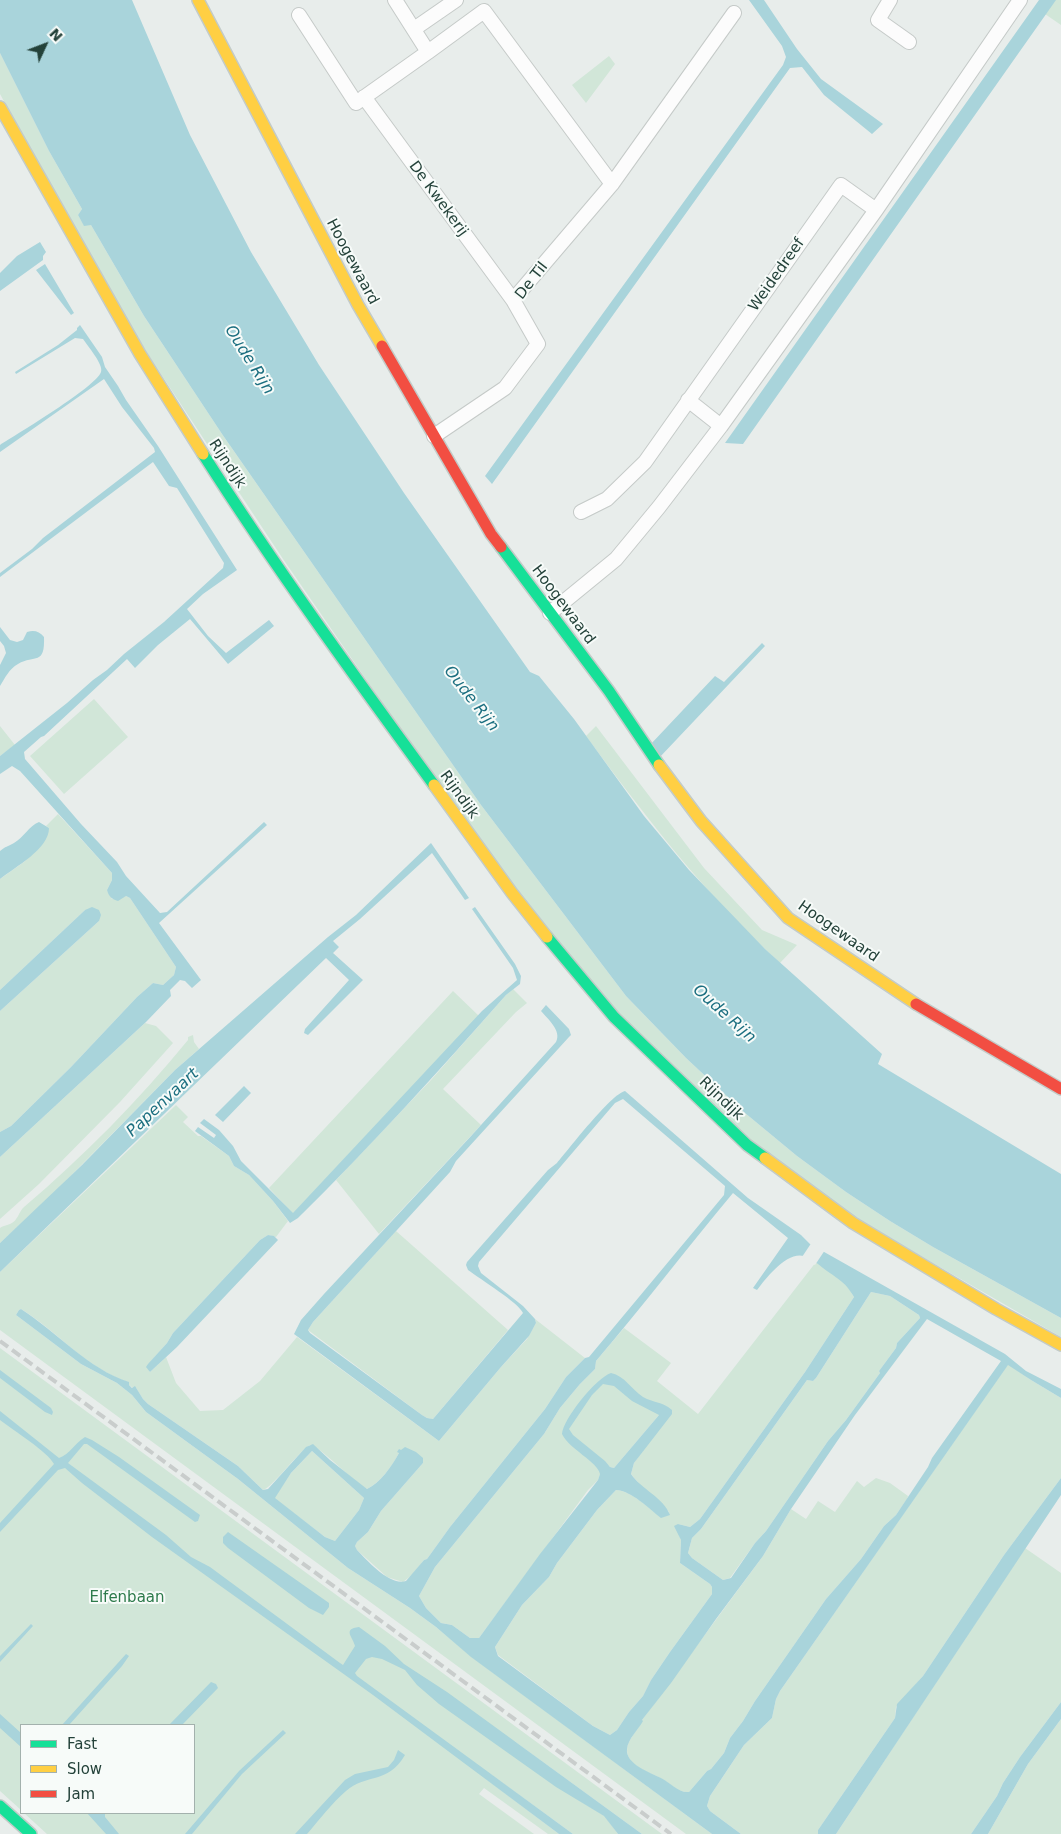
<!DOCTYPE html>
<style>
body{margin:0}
#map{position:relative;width:1061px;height:1834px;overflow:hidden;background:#e8edeb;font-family:"DejaVu Sans",sans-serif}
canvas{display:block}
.legend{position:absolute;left:20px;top:1724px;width:175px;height:90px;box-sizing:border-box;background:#f7fbf9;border:1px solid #a3b1ad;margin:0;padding:6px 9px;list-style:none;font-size:15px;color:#24423a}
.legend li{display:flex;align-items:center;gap:10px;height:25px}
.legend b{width:25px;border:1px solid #a3b1ad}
.north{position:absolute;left:20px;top:20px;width:50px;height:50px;-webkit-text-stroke:4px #f7fbf9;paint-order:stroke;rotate:47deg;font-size:14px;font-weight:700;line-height:20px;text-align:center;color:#24423a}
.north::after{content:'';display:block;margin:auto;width:18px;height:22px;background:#24423a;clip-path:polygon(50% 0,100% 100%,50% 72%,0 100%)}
</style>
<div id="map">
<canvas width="1061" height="1834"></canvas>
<ul class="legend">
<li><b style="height:6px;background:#16e098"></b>Fast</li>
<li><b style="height:6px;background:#ffcf43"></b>Slow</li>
<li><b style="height:6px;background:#f24e42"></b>Jam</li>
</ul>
<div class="north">N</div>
</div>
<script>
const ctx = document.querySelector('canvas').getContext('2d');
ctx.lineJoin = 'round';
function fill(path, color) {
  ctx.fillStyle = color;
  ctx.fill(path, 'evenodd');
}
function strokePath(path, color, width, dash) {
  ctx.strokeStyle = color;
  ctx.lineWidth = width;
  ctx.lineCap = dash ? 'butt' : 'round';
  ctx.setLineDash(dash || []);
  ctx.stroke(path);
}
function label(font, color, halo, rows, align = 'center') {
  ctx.font = font + ' "DejaVu Sans",sans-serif';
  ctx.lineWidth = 4;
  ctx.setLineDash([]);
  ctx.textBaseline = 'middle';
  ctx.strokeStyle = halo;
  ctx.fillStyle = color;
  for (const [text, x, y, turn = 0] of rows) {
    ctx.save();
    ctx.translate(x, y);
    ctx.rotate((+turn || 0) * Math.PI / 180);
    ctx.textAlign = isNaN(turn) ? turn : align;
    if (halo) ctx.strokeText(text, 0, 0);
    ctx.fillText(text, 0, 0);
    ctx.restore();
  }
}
fill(new Path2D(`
 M1055,0H1061V25L1045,14Z
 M0,53L49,151L82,209L78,215L84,225H91L144,316L222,434L383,665L481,805L626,996L686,1058L745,1113L797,1156L846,1192L890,1221L933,1247L1061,1318V1337L848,1214L748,1138L603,1003L490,859L283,559L149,356L73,228L0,94Z
 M609,56L615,64L586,103L572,85Z
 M94,699L128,737L64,794L30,756Z
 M0,726L15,745L0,756Z
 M596,726L704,868L762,930L797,945L780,963C706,896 645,816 586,736Z
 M58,814L112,873V880L107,890L112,899L126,896L130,898L176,967L174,975L163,985L153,983L137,997L71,1067L11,1126L0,1132V1011L99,921L85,910L0,990V879L24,862L49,828L46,826Z
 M513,989L527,1003L516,1012L443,1089L481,1125L379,1234L336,1180L431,1080L506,995Z
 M453,991L479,1016L293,1214L269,1188Z
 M145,1023L156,1026L173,1043L120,1102L39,1184L0,1219V1157Z
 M193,1035L194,1042L199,1049L175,1070L46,1201L0,1243V1228C4,1225 6,1226 10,1224C18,1221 19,1211 24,1207C84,1156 139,1100 188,1040V1037Z
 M176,1105L188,1117L183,1122L198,1136H201L229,1156L234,1166L249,1175L273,1201L288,1221L276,1237L268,1235L260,1240L173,1333L167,1343L152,1360L149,1370L150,1372L166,1357L176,1383L200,1411L223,1410L260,1381L297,1337L439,1441L501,1367L527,1339L536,1323L535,1319L585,1358L566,1377L545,1409L450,1527L427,1559L424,1560L412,1575L403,1582L387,1577L357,1550L355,1546L357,1542L368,1532L381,1511L423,1463L399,1453C392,1466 381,1482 367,1489C353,1482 320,1446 310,1445C298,1452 272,1488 263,1490L238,1466L148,1404L143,1399L136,1388H133L129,1385L128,1382C87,1369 57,1331 21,1309L19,1310L16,1315L81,1364L117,1383L132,1395L146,1412L238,1479L348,1568L410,1608L436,1627L472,1657L712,1834H686L0,1330V1272Z
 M396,1231L508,1330L433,1419L427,1418L422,1415L308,1330L313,1322Z
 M816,1262L845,1282L854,1297L805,1372L700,1519L690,1527L678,1524L679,1534L681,1540L680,1563L710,1584L712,1587V1594L670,1652L651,1680L643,1696L629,1712L617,1730L610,1735L593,1726L498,1655L495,1647L522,1605L549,1577L557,1563L597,1510L616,1490C632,1491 648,1508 661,1517L669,1512L641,1486L631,1474L634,1463L648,1443L659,1415L614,1468L610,1467L606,1464L601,1472L598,1480L588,1490L479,1638H470L452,1625L441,1623L426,1608L419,1596L435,1567L544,1434L560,1408L580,1384L595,1369L596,1361L624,1328L671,1363L657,1381L698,1414Z
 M871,1292L890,1296L919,1315L920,1318L897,1343L896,1348L879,1371L880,1373L846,1420L828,1441L766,1531L755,1543L730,1578L723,1580L692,1558L688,1553L692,1538L701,1529L807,1380L813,1381L816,1378Z
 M0,1348L662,1834H642L514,1741L577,1799L605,1816L618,1834H573L489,1773L485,1778L559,1834H548L484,1788L479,1794L534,1834H47L24,1813H194V1725H21V1810L0,1791Z
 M1008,1364L1031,1380L1061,1398V1478L1004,1555L923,1676L896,1707L895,1718L818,1830V1834H741L710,1811L707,1806L710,1796L744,1745L772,1718L776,1699L780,1691Z
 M312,1451L364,1498L359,1510L335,1541L325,1537L274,1498L291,1473Z
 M876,1478L890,1483L908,1496L907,1499L896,1515L884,1526L861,1559L826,1599L755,1701L743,1721L730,1738L724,1753L711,1769L707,1771L689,1792C678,1793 671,1784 662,1779C651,1773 628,1767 627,1751C626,1740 639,1730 642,1720L763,1556L791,1509L806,1519L818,1501L835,1512L857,1481L864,1487Z
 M1025,1548L1061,1573V1702L1020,1757L1003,1783L997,1796L971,1834H836Z
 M1061,1719V1834H988L1028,1764Z`), '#d1e6d8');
fill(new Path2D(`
 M0,0H132L190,135L251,252L319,365L404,493L530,672L539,676L574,719L644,816L689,870L765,949L882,1054L878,1064L1061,1174V1318L933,1247L890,1221L846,1192L797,1156L745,1113L686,1058L626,996L481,805L383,665L222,434L144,316L91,225L84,226L78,215L82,209L49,151L0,53Z
 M749,0H764L797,49L821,79L883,124L872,134L824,95L802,67L790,68L492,484L485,476L783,65L786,57L782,46Z
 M1039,0H1056L743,444L725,443Z
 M40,242L46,252L43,256V260L0,291V273L17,256Z
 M45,264L74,313L71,315L36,270Z
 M80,325L102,357L105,367L118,386L126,400L158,446L237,570L203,594L187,609L208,636L226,653L269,620L274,626L228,664L190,619L158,645L135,668L127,659L44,736L41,737L24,752L25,759L81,824L117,862L126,876L160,913L167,912L264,822L267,825L159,923L201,980L192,988L185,981L180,980L170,990L171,996L146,1022L0,1157V1132L11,1126L71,1067L137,997L153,983L163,985L174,975L176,967L130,898L126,896L118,901C112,899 109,897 107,890L112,880V873L20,771L12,766L0,774V756L67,703L93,680L107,670L124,654L164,622L223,568L224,563L177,488L169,486L153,462L0,577V573L32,549L43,538L155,452L154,448L122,407L104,379L0,452V445C17,434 96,387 101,372C104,365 87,345 83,339L75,338L16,374L15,372L58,345L77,330V328Z
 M0,627L10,640L17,642L23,640L27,632C34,630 39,631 44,637C45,666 35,654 18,664C9,669 5,678 0,686V665L6,653L4,646L0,641Z
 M762,643L765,646L659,758L650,745L715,676L724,682Z
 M39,822L49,828C49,849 15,867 0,879V851C6,846 7,847 14,843C23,838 29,826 39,822Z
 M431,843L469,898L465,900L432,853L360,919L333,941L339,947L333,953L363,980L308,1035L304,1033L305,1029L349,980L326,958L0,1272V1243L82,1165L175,1070L328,937L356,915Z
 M92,907L99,910L101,915L99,921L0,1011V990L85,910Z
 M475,907L515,964L521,976L520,984L506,995C439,1071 370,1147 298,1218L290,1223L273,1201L249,1175L234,1166L229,1156L195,1131L198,1127L214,1138L216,1135L200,1123L204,1119L219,1130L233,1146L241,1161L293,1213L482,1011L517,980L513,968L472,909Z
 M546,1005L569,1029L571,1035L569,1037L456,1161L450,1172L313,1322L308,1330L310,1333L422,1415L427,1418L433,1419L523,1313C519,1303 480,1279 468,1270L466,1265L467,1262L548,1170L557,1163C569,1149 611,1094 625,1091L748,1198L801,1235L810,1244L1005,1354L1026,1371L1061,1389V1398L1031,1380L1008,1365L780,1691L776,1699L772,1718L744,1745L710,1796L707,1806L710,1811L741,1834H712L471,1657L436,1627L410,1608L348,1568L238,1479L146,1412L132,1395L117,1383L81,1364L16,1315L19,1310L21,1309C57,1332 88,1369 129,1382V1385L132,1388L135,1386L143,1399L148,1404L238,1466L263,1490L268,1489L306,1447L313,1444L330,1460L367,1489C380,1483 392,1466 399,1453L397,1452L399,1449L401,1450L405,1447L416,1452L423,1458V1463L381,1511L368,1532L357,1542L355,1546L357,1550C368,1561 389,1586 406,1581L424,1560L427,1559L450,1527L545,1409L566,1377L585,1358L589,1357L724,1195L725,1186L623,1099L615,1103L479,1262L478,1266L481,1273L523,1306L535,1319L536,1323L529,1336L501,1367L439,1441L294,1334L301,1320L324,1294L472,1135L556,1042C562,1031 548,1019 541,1011ZM733,1193L788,1238L753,1288L757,1290C766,1278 787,1251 804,1256C813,1259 820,1266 827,1271C841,1281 845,1282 854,1297L805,1372L700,1519L690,1527L678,1524L674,1526L681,1540L680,1563L710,1584L712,1587V1594L670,1652L651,1680L643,1696L629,1712L617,1730L610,1735L593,1726L498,1656L495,1647L522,1605L549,1577L557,1563L597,1510L616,1490C632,1491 648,1508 661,1518L670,1515C664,1498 641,1489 631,1474L634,1463L672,1414V1410C661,1401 654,1403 643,1397C631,1389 625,1376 611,1373C596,1378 563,1419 562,1434C569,1449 598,1462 600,1474L598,1480L540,1554L479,1638H470L452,1625L441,1623L426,1608L419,1596L435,1567L544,1434L560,1408L580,1384L595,1369L596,1361C643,1306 687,1248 733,1193ZM871,1292L890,1296L919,1315L920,1318L897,1343L896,1348L879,1371L880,1373L846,1420L828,1441L766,1531L755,1543L731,1578L723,1580L692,1558L688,1553L692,1538L701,1529L807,1380L813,1381L816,1378ZM927,1319L1001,1361L932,1458L928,1467L896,1515L884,1526L861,1559L826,1599L755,1701L743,1721L730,1738L724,1753L711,1769L707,1771L689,1792C678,1793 671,1783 661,1778C651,1773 625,1764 627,1749C628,1739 638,1730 643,1721L642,1720L671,1683L716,1619L763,1556L791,1509L855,1415ZM603,1384L614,1386L632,1401L659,1415L614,1468L610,1467L605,1461L573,1435L569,1429L592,1395ZM312,1451L364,1498L359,1510L335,1541L325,1537L275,1498L291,1473Z
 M244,1086L251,1093L223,1122L215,1115Z
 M268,1235L274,1236L278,1240L177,1347L150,1372L146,1367L148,1364L167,1343L173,1333L260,1240Z
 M0,1370L51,1408L53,1412L52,1415L45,1412L0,1378Z
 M0,1411L59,1458C70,1454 75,1443 85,1437L92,1440L119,1457L200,1515L198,1521L195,1522L87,1444H84L68,1463L166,1535L191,1557L210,1567L340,1663L343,1665L355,1646C353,1637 342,1629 359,1627L385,1646L404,1664L447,1692L642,1834H618L604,1816L556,1787L439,1704L417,1685L405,1670L382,1659L372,1657L366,1659L355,1673L357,1676L573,1834H559L373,1695L152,1537L82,1483L65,1468L58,1470L0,1532V1523L54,1464C48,1452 13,1430 0,1420Z
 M1061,1478V1495L836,1834H818V1830L895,1718L897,1704L923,1676L1004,1555Z
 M228,1532L329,1603V1607L323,1615L309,1608L228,1548L223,1543V1537Z
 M31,1624L33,1626L0,1662V1656Z
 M126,1654L129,1656L122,1666L69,1725H62Z
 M211,1682L216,1684L218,1688L182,1725H169Z
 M1061,1702V1719L1028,1764L988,1834H971L997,1796L1003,1783L1020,1757Z
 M0,1714L21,1733V1747L0,1728Z
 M283,1730L286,1733L242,1774L192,1834H185L239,1771Z
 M398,1750L405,1755C387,1785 367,1773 346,1791C332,1803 319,1820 307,1834H295L345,1780L355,1774L388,1767L394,1760Z
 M87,1813H105V1817L119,1834H106Z`), '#a9d4db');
fill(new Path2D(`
 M812,1242L825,1250L815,1265L802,1257Z`), '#e8edeb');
const street = new Path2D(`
 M890,0L878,20L909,42
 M299,15L356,103L428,52L395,0
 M414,29L456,0
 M428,52L484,11L612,184
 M364,97L513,300L538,344L505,388L434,436
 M513,300L612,184L734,13
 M688,400L721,426
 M581,512L607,499L645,462L841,185L876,210
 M550,613L616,559L659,507L721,426L876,210L1020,0`);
const fast = new Path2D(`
 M203,454C275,567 355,677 434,785
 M501,547L609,691L659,765
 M547,937L614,1017L747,1145L765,1158
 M0,1806L31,1834`);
const slow = new Path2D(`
 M198,0L358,305L382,346
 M0,107L140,354L203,454
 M659,765L701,821L788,918L916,1004
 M434,785L512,893L547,937
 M765,1158L853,1223L996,1309L1061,1345`);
const jam = new Path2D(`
 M382,346L491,534L501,547
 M916,1004L1061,1089`);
strokePath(street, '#c5cac8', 16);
strokePath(fast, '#c3cbc8', 14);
strokePath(slow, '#c3cbc8', 14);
strokePath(jam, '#c3cbc8', 14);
strokePath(street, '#fcfcfc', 14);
strokePath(fast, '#16e098', 11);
strokePath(slow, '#ffcf43', 11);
strokePath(jam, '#f24e42', 11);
strokePath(new Path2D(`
 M0,1341L671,1834`), '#c9cdcc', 4, [10, 5]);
label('15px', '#24423a', '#f7fbf9', [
 ["De Kwekerij",438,199,54],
 ["Hoogewaard",352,262,62],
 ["Weidedreef",777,275,-55],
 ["De Til",532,281,-52],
 ["Rijndijk",227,464,57],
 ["Hoogewaard",563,605,53],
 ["Rijndijk",459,795,54],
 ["Hoogewaard",838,932,35],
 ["Rijndijk",721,1099,44]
]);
label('15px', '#2d7a4b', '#f7fbf9', [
 ["Elfenbaan",127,1598]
]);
label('italic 16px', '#1c6f80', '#f7fbf9', [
 ["Oude Rijn",249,360,58],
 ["Oude Rijn",471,699,52],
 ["Oude Rijn",724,1014,42],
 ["Papenvaart",163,1103,-43]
]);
</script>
